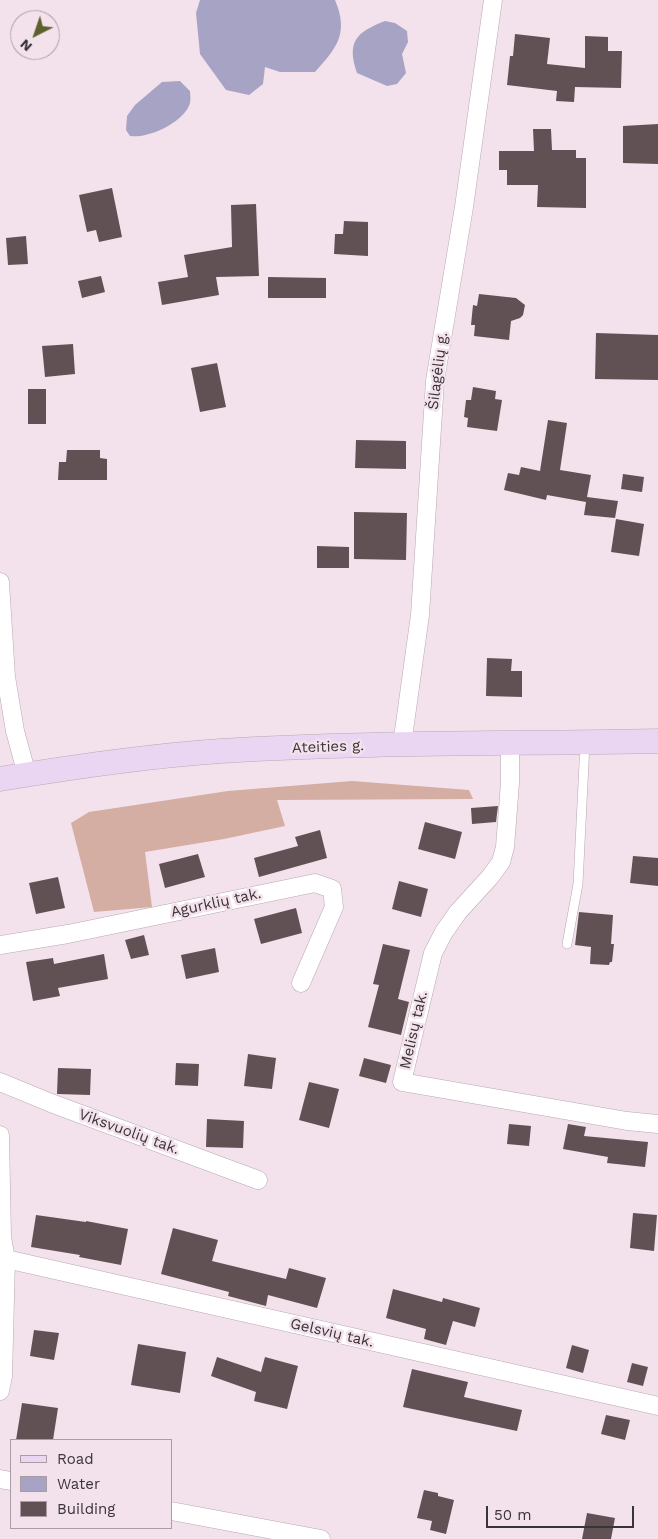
<!DOCTYPE html>
<meta charset="utf-8">
<style>
body{margin:0}
#map{position:relative;width:658px;height:1539px;overflow:hidden;background:#f3e2ec;font-family:"Work Sans",sans-serif}
canvas{display:block}
.legend{position:absolute;left:10px;top:1439px;width:162px;height:90px;box-sizing:border-box;background:#f3e2ec;border:1px solid #a99ca4;margin:0;padding:6px 9px;list-style:none;font-size:15px;color:#3a3437}
.legend li{display:flex;align-items:center;gap:10px;height:25px}
.legend b{width:25px;border:1px solid #a99ca4}
.north{position:absolute;left:10px;top:10px;width:50px;height:50px;box-sizing:border-box;background:#f3e2ec;border:1px solid #a99ca4;border-radius:50%;rotate:221deg;font-size:14px;font-weight:700;line-height:20px;text-align:center;color:#3a3437}
.north::after{content:'';display:block;margin:auto;width:18px;height:22px;background:#5c602e;clip-path:polygon(50% 0,100% 100%,50% 72%,0 100%)}
.scale{position:absolute;left:486px;top:1506px;width:148px;height:22px;box-sizing:border-box;border:2px solid #3a3437;border-top:0;padding-left:6px;font-size:15px;line-height:18px;white-space:nowrap;color:#3a3437;-webkit-text-stroke:4px #f3e2ec;paint-order:stroke}
</style>
<div id="map">
<canvas width="658" height="1539"></canvas>
<ul class="legend">
<li><b style="height:6px;background:#ead6f2"></b>Road</li>
<li><b style="height:14px;background:#a7a3c5"></b>Water</li>
<li><b style="height:14px;background:#625154"></b>Building</li>
</ul>
<div class="north">N</div>
<div class="scale">50 m</div>
</div>
<script>
const ctx = document.querySelector('canvas').getContext('2d');
ctx.lineJoin = 'round';
function fill(path, color) {
  ctx.fillStyle = color;
  ctx.fill(path, 'evenodd');
}
function strokePath(path, color, width, dash) {
  ctx.strokeStyle = color;
  ctx.lineWidth = width;
  ctx.lineCap = dash ? 'butt' : 'round';
  ctx.setLineDash(dash || []);
  ctx.stroke(path);
}
function label(font, color, halo, rows, align = 'center') {
  ctx.font = font + ' "Work Sans",sans-serif';
  ctx.lineWidth = 5;
  ctx.setLineDash([]);
  ctx.textBaseline = 'middle';
  ctx.strokeStyle = halo;
  ctx.fillStyle = color;
  for (const [text, x, y, turn = 0] of rows) {
    ctx.save();
    ctx.translate(x, y);
    ctx.rotate((+turn || 0) * Math.PI / 180);
    ctx.textAlign = isNaN(turn) ? turn : align;
    if (halo) ctx.strokeText(text, 0, 0);
    ctx.fillText(text, 0, 0);
    ctx.restore();
  }
}
fill(new Path2D(`
 M352,781L469,790L473,799L277,800L285,826L224,839L145,852L152,907L94,912L71,823L89,812L228,791Z`), '#d4ada3');
fill(new Path2D(`
 M200,0H335C349,33 337,48 315,72H280L265,67L263,84L249,95L226,90L200,54L196,13Z
 M385,21L395,23L407,31L408,42L402,54L406,73L397,84L387,86L357,73C346,41 357,32 385,21Z
 M180,81L190,91C190,94 191,100 190,103C185,122 148,139 130,136L126,130L127,116L135,105L162,82Z`), '#a7a3c5');
fill(new Path2D(`
 M515,34L550,38L547,64L585,68V36L608,37V51H622L621,88L575,87L574,102L556,101L557,91L507,85L510,56H513Z
 M658,124V164L623,163V126Z
 M533,129H551L552,150H576V158H586V208L537,207L538,185H507V170H499V151H534Z
 M112,188L122,237L99,242L96,230L87,232L79,195Z
 M256,204L259,276L216,277L219,295L162,305L158,282L188,277L184,255L232,247L231,205Z
 M344,221L368,222V256L334,254L335,234H343Z
 M26,236L28,264L8,265L6,238Z
 M101,276L105,292L82,298L78,281Z
 M268,277L326,278V298H268Z
 M479,294L516,298L525,305L523,315L520,318L511,321L509,340L474,336L475,325H471L473,305L477,306Z
 M596,333L658,335V380L595,379Z
 M73,344L75,374L45,377L42,346Z
 M217,363L226,407L200,412L191,368Z
 M473,387L496,391L495,399L502,400L497,431L467,427L468,418L464,417L466,400H471Z
 M28,389H46V424H28Z
 M548,420L567,423L560,470L591,475L587,497L618,501L615,518L584,515L586,502L547,495L546,500L504,490L508,473L519,475L521,467L540,471Z
 M356,440L406,441V469L355,468Z
 M67,450H100V458L107,459V480H58L59,462H66Z
 M623,474L644,477L642,492L621,489Z
 M354,512L407,513L406,560L354,559Z
 M616,519L644,524L639,556L611,552Z
 M317,546L349,547V568H317Z
 M487,658L512,659L511,671H522V697L486,696Z
 M498,806L496,822L472,824L471,808Z
 M425,822L462,832L455,859L418,849Z
 M320,830L327,858L259,877L254,858L298,846L295,837Z
 M198,854L205,877L165,888L159,864Z
 M633,856L658,858V886L630,883Z
 M58,877L65,908L36,914L29,883Z
 M399,881L428,889L421,917L392,909Z
 M296,908L302,933L261,944L254,919Z
 M579,912L613,915L611,944H614L612,962H610L609,965L590,964L591,947L575,945Z
 M144,935L149,955L131,959L125,940Z
 M383,944L410,950L398,999L409,1002L401,1035L368,1027L379,985L373,984Z
 M215,948L219,972L186,979L181,955Z
 M104,954L108,979L58,988L60,996L33,1001L26,962L53,958L54,964Z
 M248,1054L276,1058L272,1089L244,1086Z
 M364,1058L391,1065L386,1083L359,1076Z
 M176,1063L199,1064L198,1086L175,1085Z
 M58,1068L91,1069L90,1095L57,1094Z
 M309,1082L339,1089L329,1128L299,1120Z
 M207,1119L244,1121L243,1148L206,1147Z
 M509,1124L531,1126L529,1146L507,1144Z
 M568,1124L586,1127L584,1136L648,1142L645,1167L607,1163L608,1157L563,1149Z
 M633,1213L657,1215L654,1251L630,1248Z
 M36,1215L86,1222V1221L128,1229L121,1265L79,1257L80,1255L31,1247Z
 M173,1228L218,1240L212,1261L286,1279L289,1268L326,1278L317,1308L268,1295L266,1306L228,1296L229,1292L161,1274Z
 M393,1289L442,1302L443,1298L480,1308L475,1327L453,1321L446,1345L424,1339L426,1329L386,1318Z
 M34,1330L59,1333L54,1360L30,1356Z
 M138,1344L186,1352L180,1393L131,1385Z
 M572,1345L589,1350L583,1373L566,1368Z
 M217,1357L261,1372L265,1357L298,1366L287,1409L254,1401L256,1392L211,1376Z
 M632,1363L648,1367L643,1386L627,1382Z
 M412,1369L468,1382L464,1397L522,1410L517,1431L403,1407Z
 M22,1403L58,1408L53,1440H16Z
 M606,1415L630,1420L625,1440L601,1434Z
 M424,1490L438,1493V1496L454,1500L446,1534L430,1530L432,1521L417,1518Z
 M587,1513L615,1518L611,1539H582Z`), '#625154');
const lane = new Path2D(`
 M567,944L578,884L585,743`);
const street = new Path2D(`
 M0,582L6,677L15,731L27,775
 M510,744V783L505,847L501,862L490,877L458,912L444,932L433,953L402,1082L627,1121L658,1124
 M402,745L420,615L435,381L464,207L493,0
 M0,945L68,934L315,883L332,889L334,907L301,983
 M0,1082L51,1103L258,1180
 M0,1135L2,1237L6,1259L3,1376L0,1391
 M6,1259L658,1406
 M0,1479L11,1481
 M171,1511L321,1539`);
const secondary = new Path2D(`
 M0,779C72,767 148,756 221,751C366,742 512,744 658,741`);
strokePath(lane, '#b8a8b1', 10);
strokePath(street, '#b8a8b1', 19);
strokePath(secondary, '#b8a8b1', 25);
strokePath(lane, '#fff', 9);
strokePath(street, '#fff', 18);
strokePath(secondary, '#ead6f2', 24);
label('15px', '#3a3437', '#f3e2ec', [
 ["Šilagėlių g.",438,371,-83],
 ["Ateities g.",328,747,-2],
 ["Agurklių tak.",216,903,-12],
 ["Melisų tak.",414,1030,-77],
 ["Viksvuolių tak.",129,1132,20],
 ["Gelsvių tak.",332,1333,13]
]);
</script>
